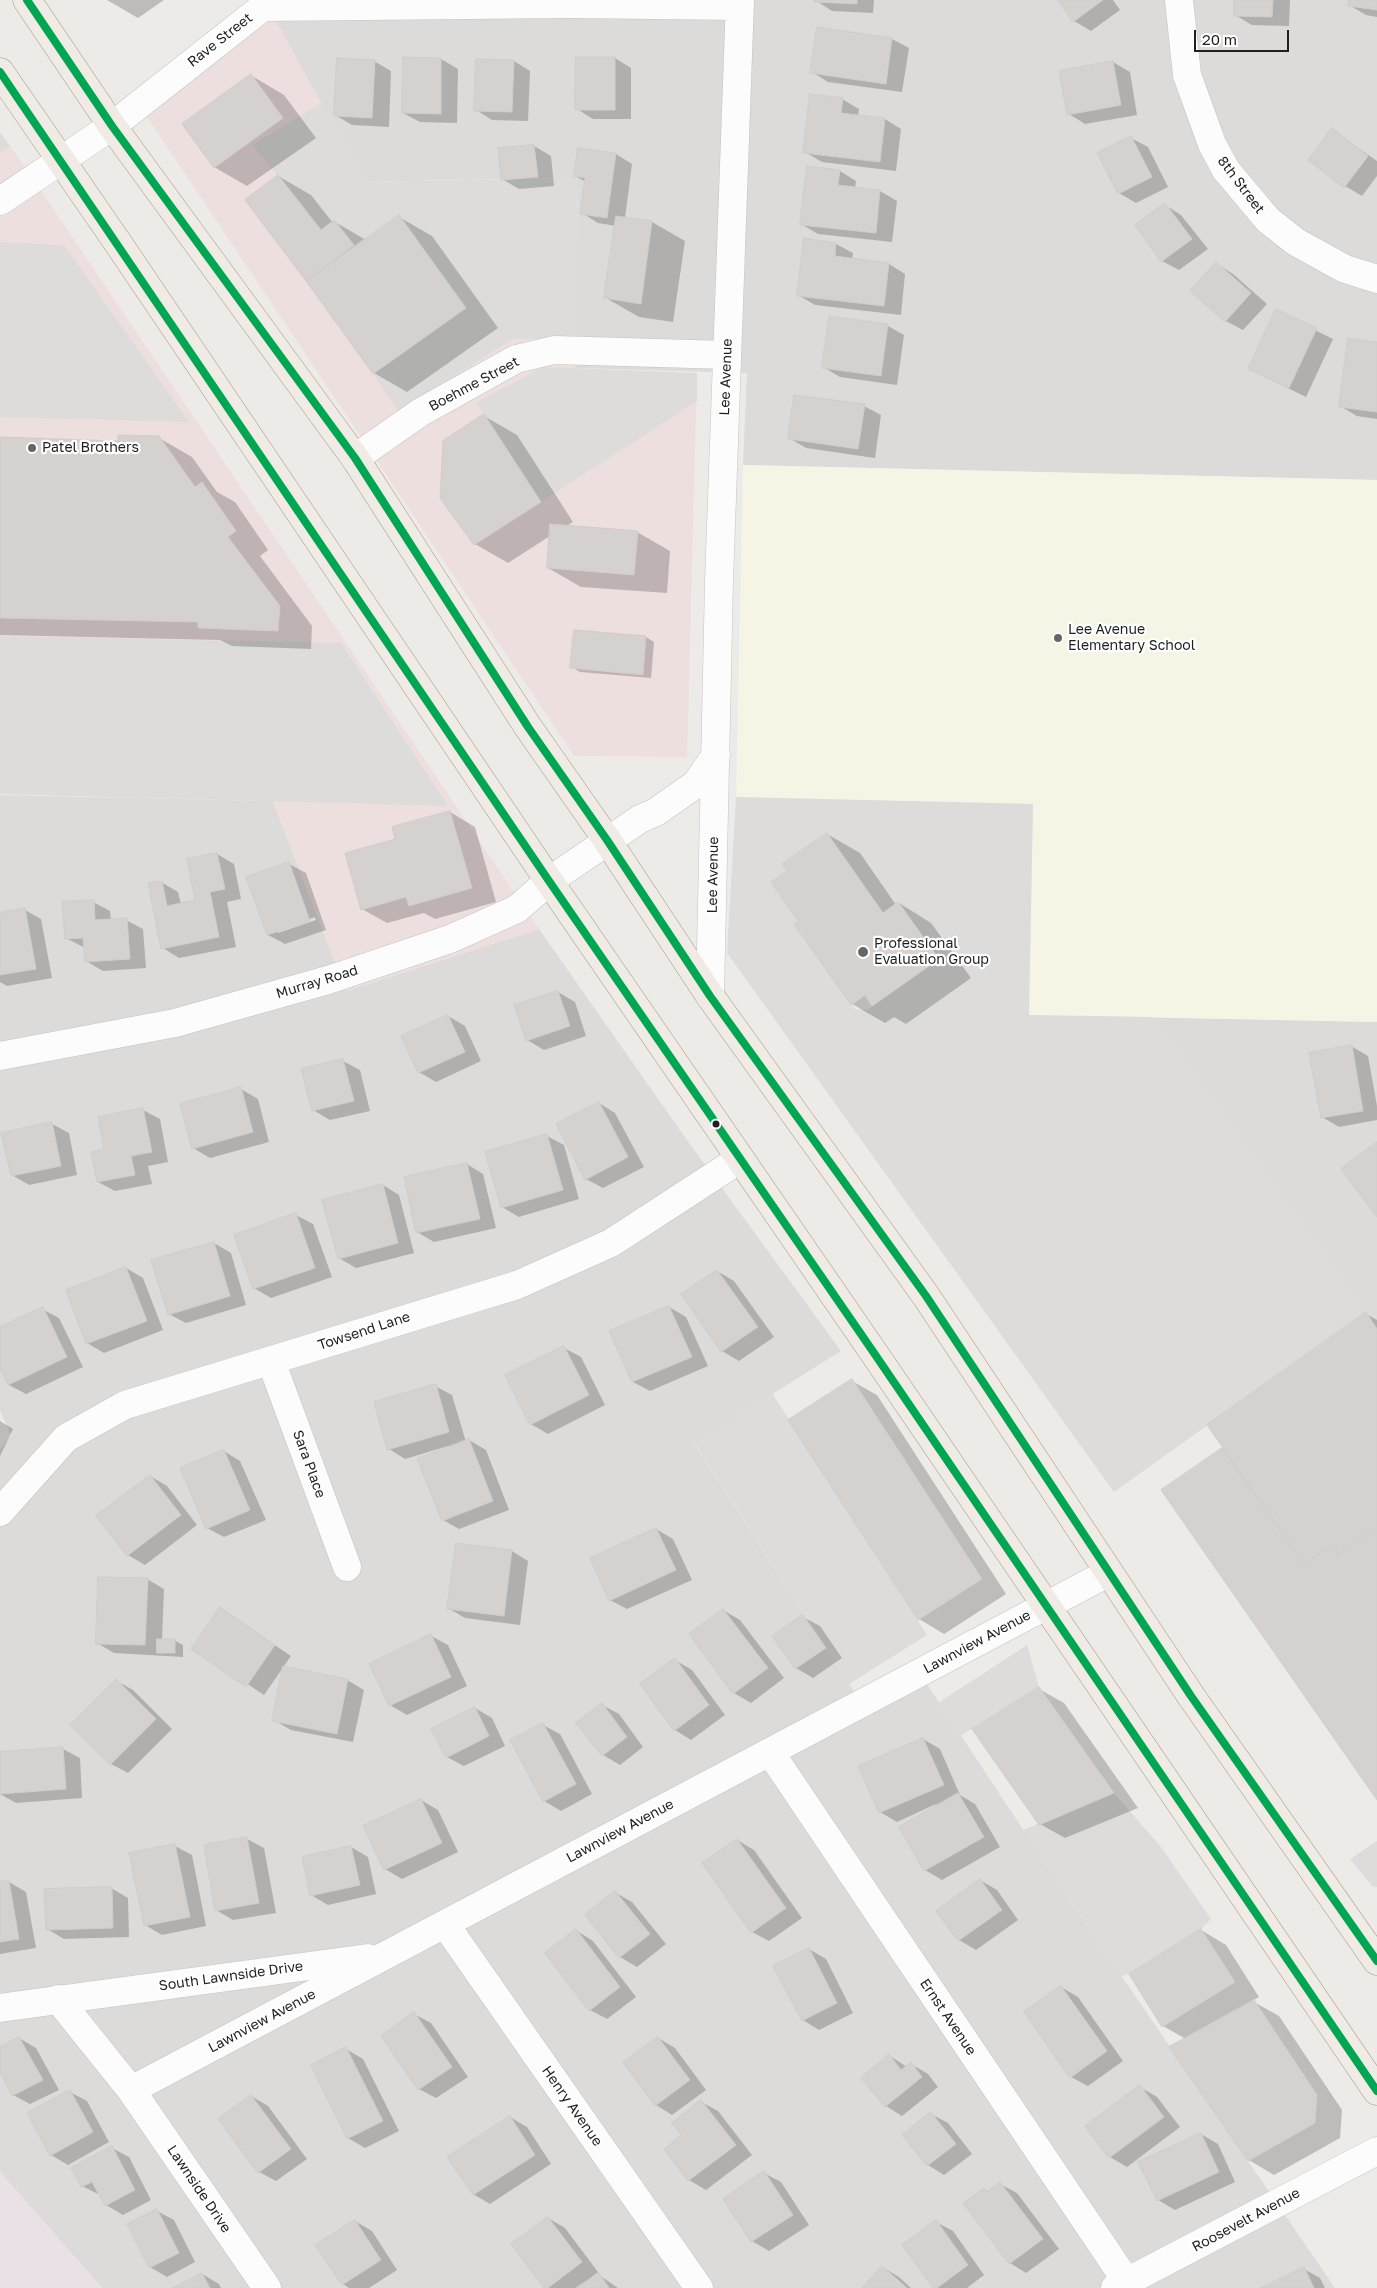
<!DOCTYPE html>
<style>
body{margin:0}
#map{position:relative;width:1377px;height:2288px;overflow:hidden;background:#edebe8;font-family:"Golos Text",sans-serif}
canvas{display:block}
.scale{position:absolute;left:1194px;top:30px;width:95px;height:22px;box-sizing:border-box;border:2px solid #1f1f1f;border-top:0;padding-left:6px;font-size:15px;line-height:18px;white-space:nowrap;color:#1f1f1f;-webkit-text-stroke:4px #fff;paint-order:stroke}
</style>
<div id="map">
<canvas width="1377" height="2288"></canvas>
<div class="scale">20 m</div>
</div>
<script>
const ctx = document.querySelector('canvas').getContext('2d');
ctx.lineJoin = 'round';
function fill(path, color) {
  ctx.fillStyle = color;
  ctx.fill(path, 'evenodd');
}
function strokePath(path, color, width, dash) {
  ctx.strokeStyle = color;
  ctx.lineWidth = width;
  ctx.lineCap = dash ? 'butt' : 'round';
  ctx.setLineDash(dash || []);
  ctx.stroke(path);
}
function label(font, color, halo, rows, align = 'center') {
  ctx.font = font + ' "Golos Text",sans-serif';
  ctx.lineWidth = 4.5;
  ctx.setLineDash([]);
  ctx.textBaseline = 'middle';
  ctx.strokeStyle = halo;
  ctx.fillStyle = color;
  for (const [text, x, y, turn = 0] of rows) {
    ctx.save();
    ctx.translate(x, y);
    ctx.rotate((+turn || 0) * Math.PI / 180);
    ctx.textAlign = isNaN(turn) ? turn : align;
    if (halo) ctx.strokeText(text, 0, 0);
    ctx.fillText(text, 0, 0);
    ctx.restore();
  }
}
fill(new Path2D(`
 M275,0H1377V480L743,465L747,373L575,368L578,178L365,182L274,18Z
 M0,795L273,801L346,991L539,929L689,1143L841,1351L694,1443L849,1684L867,1710L923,1678L1073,1905L1335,2288H102L0,2172V1450L11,1435L0,1411Z
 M1153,1017L1377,1022V1338Z`), '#dcdbd9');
fill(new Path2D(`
 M274,18L365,182L578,178L575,368L697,373L687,757L574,756L145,114Z
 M0,132L23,164L539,929L346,991L273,801L0,794Z`), '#eedfdf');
fill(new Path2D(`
 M0,2172L102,2288H0Z`), '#eae1e7');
fill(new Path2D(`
 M743,465L1377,480V1022L1029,1015L1033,804L736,797Z`), '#f6f4e4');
fill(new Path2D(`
 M322,103L365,182L578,178L577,339H512L399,412L373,374L466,308L399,215L354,245L335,220L321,230L253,145Z
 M0,132L10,146L0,153Z
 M0,242L64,245L189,422L0,417Z
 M542,367L697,373V401L541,502L476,403Z
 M0,636L341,643L448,806L0,794Z
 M736,797L1033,804L1029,1015L1153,1017L1366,1312L1114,1492L727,953ZM827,833L883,913L899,902L939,959L867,1010L855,1009L795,924L798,921L771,882L787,871L782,864Z
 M772,1393L927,1635L849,1684L694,1442Z
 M1027,1645L1039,1687L960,1736L938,1703Z
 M1114,1793L1161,1847L1211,1919L1201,1929L1129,1974L1121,1976L1023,1830Z
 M1377,1841V1887H1373L1350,1859Z`), '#dddcdb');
fill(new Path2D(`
 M107,0H164L138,18Z
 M815,0H874L873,13L832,11Z
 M1059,0H1113L1120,10L1091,31L1074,21Z
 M1236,0H1290L1289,26L1252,25L1235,15Z
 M1350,0H1377V17L1366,15L1349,5Z
 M892,39L909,48L902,92L828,82L812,72Z
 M615,58L631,68V119H593L577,109Z
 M441,59L458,69L457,123L420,122L403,113Z
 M374,61L391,71L389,127L352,125L335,115Z
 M514,61L530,71L528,121L492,120L476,110Z
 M1113,62L1130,72L1137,115L1085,124L1069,114Z
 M252,76L284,95L316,138L247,186L214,167Z
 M842,99L859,109L858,116L885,119L901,129L896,171L822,162L805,152Z
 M1332,130L1377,161V176L1362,196L1345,186Z
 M1131,138L1148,147L1168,187L1136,203L1119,193Z
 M534,146L551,156L554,186L519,189L502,179L499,149Z
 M616,154L632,164L625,218L652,222L685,241L673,322L639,317L606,298L616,226L598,223L582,213L586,182L575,176Z
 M840,171L856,181L855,188L880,191L897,201L892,242L818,234L801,224Z
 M278,176L311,195L333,223L335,222L366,240L399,217L432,236L498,328L407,392L374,373L307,280Z
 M1165,205L1181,215L1208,249L1179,270L1162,261Z
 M836,244L853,253L852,260L889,264L905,274L901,315L815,305L798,295Z
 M1217,264L1233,274L1267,304L1243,330L1226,321Z
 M1276,311L1333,339L1306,397L1249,369Z
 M888,326L904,335L897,385L840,377L823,367Z
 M1377,343V419L1357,416L1340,406Z
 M864,406L881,415L875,458L806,448L789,438Z
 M484,416L517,435L573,522L565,527L637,532L670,551L667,593L581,587L548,568L550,536L508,563L475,544L441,498Z
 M0,438L119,442L159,438L192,457L217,492L235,502L268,550L260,556L312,626L311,649L232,646L220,640L0,635Z
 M646,637L654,642L651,678L580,672L572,667Z
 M450,812L475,827L496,902L435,919L424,913L387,923L362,909L397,840Z
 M827,834L860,853L896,905L899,903L931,923L971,978L906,1024L894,1017L885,1023L852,1004L800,921L789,871Z
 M217,854L234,864L241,899L227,902L236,947L179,958L163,948L161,882L178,892L181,904L197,901Z
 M289,864L306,873L326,930L285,944L268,935ZM315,917L316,920L278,933V930Z
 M93,902L110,911L111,921L126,920L143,929L146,968L103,971L86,961L85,948L66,938Z
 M25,910L41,919L52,978L7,986L0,982V914Z
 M558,992L575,1002L586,1036L544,1050L527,1040Z
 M448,1016L465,1026L481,1061L436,1082L419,1072Z
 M1351,1046L1368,1056L1377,1106V1120L1339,1127L1322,1117Z
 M343,1061L360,1070L370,1111L330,1120L313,1110Z
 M241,1089L258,1099L269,1142L210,1158L193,1148Z
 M599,1103L615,1113L644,1167L603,1188L586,1179Z
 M143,1110L160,1119L168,1162L148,1166L152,1184L115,1191L98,1182L106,1150Z
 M52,1124L69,1133L77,1175L29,1185L12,1175Z
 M547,1136L564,1145L579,1199L519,1217L502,1207Z
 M467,1164L483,1174L496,1228L434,1242L417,1232Z
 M383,1185L399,1195L414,1253L356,1268L339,1258Z
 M296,1215L313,1224L332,1277L271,1298L254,1288Z
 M214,1243L231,1253L246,1305L186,1323L169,1314Z
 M126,1268L143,1278L163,1330L104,1353L87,1343Z
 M717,1271L734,1281L774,1337L739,1361L722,1351L683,1295Z
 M669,1307L686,1317L708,1366L650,1391L633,1382Z
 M42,1309L59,1318L83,1367L26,1394L9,1385L0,1366V1329Z
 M1366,1314L1377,1320V1798L1163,1491L1224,1448Z
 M564,1348L581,1357L605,1405L548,1434L531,1424Z
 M852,1381L877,1395L1006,1594L944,1634L919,1619Z
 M435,1386L452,1395L466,1442L469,1440L486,1450L509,1510L459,1529L443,1520L448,1446L405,1459L389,1449Z
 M0,1421L13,1429L0,1456Z
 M224,1451L240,1461L266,1520L224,1537L207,1528Z
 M150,1476L167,1486L197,1525L145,1565L128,1555L98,1517Z
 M656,1529L673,1539L692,1580L627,1609L610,1600Z
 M512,1551L528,1561L520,1625L465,1618L448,1608Z
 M147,1579L164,1589L162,1640H174L183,1645V1657L114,1653L97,1643Z
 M221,1609L291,1656L264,1695L193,1648Z
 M723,1610L740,1620L784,1678L751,1703L734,1693L691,1634Z
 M803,1617L820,1626L842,1658L813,1678L796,1668Z
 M431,1636L448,1645L467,1686L407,1715L390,1705Z
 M675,1660L692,1670L725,1715L691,1740L675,1730Z
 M347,1680L364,1690L353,1742L291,1730L274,1720Z
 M117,1681L133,1690L172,1729L128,1773L111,1764Z
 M1039,1689L1064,1703L1138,1808L1065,1838L1040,1824Z
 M602,1705L619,1714L643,1747L620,1765L603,1755L578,1723Z
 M475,1708L492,1718L505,1746L464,1766L447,1757Z
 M543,1725L560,1734L592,1794L561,1811L544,1801Z
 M923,1739L940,1749L960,1795L975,1804L1000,1847L942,1880L925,1870L936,1804L897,1822L880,1812Z
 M63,1749L80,1758L82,1798L16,1803L0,1794V1753Z
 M421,1800L438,1810L458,1852L402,1879L385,1869Z
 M247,1839L264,1848L276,1913L233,1920L216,1910Z
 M737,1840L754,1850L802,1918L769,1941L752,1932Z
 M175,1846L192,1855L206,1926L162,1935L145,1925Z
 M351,1847L368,1857L376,1894L328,1905L311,1895Z
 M980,1880L997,1890L1018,1920L976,1950L959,1940L937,1911Z
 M9,1882L26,1892L36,1948L0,1954V1883Z
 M111,1888L128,1898L129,1937L64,1939L47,1929Z
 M616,1893L632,1902L666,1944L637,1967L620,1957Z
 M1201,1930L1226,1945L1259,1997L1252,2001L1279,2016L1342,2110L1340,2138L1274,2175L1249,2160L1186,2039L1163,2026Z
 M577,1931L593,1941L636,1997L607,2019L590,2010Z
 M809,1949L826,1959L853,2013L819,2030L803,2020Z
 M1061,1987L1078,1997L1123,2061L1088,2086L1071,2077Z
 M414,2014L431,2023L468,2077L436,2098L419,2089Z
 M19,2038L36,2048L59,2090L30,2104L13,2095L0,2070V2049Z
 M658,2038L675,2048L706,2090L672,2115L656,2105Z
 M346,2049L363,2059L399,2131L365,2148L348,2138Z
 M890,2056L907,2067L911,2064L928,2074L938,2087L902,2116L886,2106Z
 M1140,2087L1157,2097L1180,2127L1127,2167L1110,2157Z
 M70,2092L87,2101L109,2142L68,2165L51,2155Z
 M251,2096L268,2106L307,2159L276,2181L259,2172Z
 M701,2102L718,2111L752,2155L706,2190L689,2180L665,2149L683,2135Z
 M931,2114L948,2123L972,2154L944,2175L928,2165Z
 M510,2117L527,2127L551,2164L490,2204L473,2194Z
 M1201,2134L1218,2144L1235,2182L1175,2210L1158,2200Z
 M112,2148L129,2157L151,2200L123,2215L106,2205L100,2195L82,2186Z
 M764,2173L781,2182L809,2225L769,2251L752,2241Z
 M1000,2184L1017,2193L1059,2249L1026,2273L1010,2263L984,2190L988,2192Z
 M157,2211L174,2220L195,2262L167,2277L150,2267Z
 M548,2218L565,2228L598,2272L589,2279L590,2281L599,2275L618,2288H545Z
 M355,2221L372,2231L397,2270L369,2288H349L343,2284Z
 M936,2222L953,2231L984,2275L967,2288H934Z
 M882,2267L899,2277L911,2288H864Z
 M1304,2269L1320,2278L1325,2288H1264Z
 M202,2274L219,2284L221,2288H176Z`), '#0003');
const building = new Path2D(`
 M814,0H857V4L814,2Z
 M1058,0H1103L1073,22Z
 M1234,0H1273L1272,17L1234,16Z
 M1349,0H1377V10L1348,6Z
 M817,27L892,38L886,84L810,73Z
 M403,57L441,58V114L402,113Z
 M576,57H615V110H575Z
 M337,58L375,60L372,118L334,116Z
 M476,59L514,60L512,112L474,111Z
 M1113,61L1121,105L1067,115L1059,71Z
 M251,74L283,118L214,168L182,124Z
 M810,94L843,98L841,113L885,118L880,162L803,153Z
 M1332,128L1368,156L1344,188L1308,160Z
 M1131,136L1152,177L1118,194L1097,153Z
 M534,145L538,177L501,180L498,148Z
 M578,148L616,153L607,218L580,214L585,178L574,176Z
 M807,166L840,170L838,185L880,190L876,233L800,225Z
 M278,175L321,230L334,220L354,245L306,281L245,200Z
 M1165,203L1192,239L1161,262L1135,225Z
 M399,215L466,308L373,374L306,281Z
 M616,216L652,221L641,304L604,298Z
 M804,238L836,243L835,256L889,263L884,306L797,296Z
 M1216,262L1251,293L1225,322L1190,291Z
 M1276,309L1317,328L1289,388L1248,369Z
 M829,316L888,324L881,376L822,368Z
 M1348,338L1377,342V412L1339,407Z
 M794,395L865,404L858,449L788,439Z
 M484,414L541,502L474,545L440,498L443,441Z
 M118,435L159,436L195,487L202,482L236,531L228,537L280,606L278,631L198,628V622L0,618V437L118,441Z
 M550,524L638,531L634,575L547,568Z
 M574,630L646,636L643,675L570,668Z
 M450,811L472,888L409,906L406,897L361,910L345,853L395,839L392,827Z
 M827,833L883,913L898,902L939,959L872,1006L865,995L851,1005L794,924L798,921L771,882L787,871L782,864Z
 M217,853L225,889L210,892L219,937L161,949L148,883L162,881L167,906L195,900L187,859Z
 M289,862L310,921L267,935L246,877Z
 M94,900L95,920L127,918L130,959L85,962L83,938L65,939L62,902Z
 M25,908L36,969L0,975V913Z
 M558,991L570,1026L526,1041L514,1005Z
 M448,1015L465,1052L418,1073L401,1036Z
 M1352,1045L1363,1111L1321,1118L1309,1053Z
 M343,1059L354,1101L312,1111L301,1069Z
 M241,1087L253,1132L192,1149L180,1104Z
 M599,1102L628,1157L585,1180L556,1124Z
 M143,1108L152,1152L131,1156L135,1175L97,1182L91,1152L104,1149L98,1117Z
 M52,1122L61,1166L11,1176L1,1133Z
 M547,1134L563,1190L501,1208L485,1152Z
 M1377,1142V1217L1341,1169Z
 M467,1163L480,1219L416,1233L404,1177Z
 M383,1184L398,1243L338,1259L322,1200Z
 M296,1213L315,1268L253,1289L234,1235Z
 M214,1242L230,1296L168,1315L151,1260Z
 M126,1267L147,1321L86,1344L66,1290Z
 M717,1270L758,1327L721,1352L681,1294Z
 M669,1306L692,1357L632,1382L609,1331Z
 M43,1307L67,1357L8,1385L0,1369V1327Z
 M1366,1312L1377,1329V1527L1338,1554L1332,1546L1304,1564L1207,1425Z
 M564,1346L589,1395L530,1425L505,1375Z
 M852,1379L982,1579L918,1620L788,1420Z
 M436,1384L449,1432L387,1450L374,1402Z
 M469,1439L493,1501L442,1521L417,1459Z
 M1222,1448L1304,1564L1332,1546L1338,1554L1377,1527V1800L1161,1490Z
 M224,1450L250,1510L206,1529L180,1468Z
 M150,1475L181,1515L127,1556L96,1516Z
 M656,1528L676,1570L609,1601L590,1558Z
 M456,1543L512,1550L504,1616L447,1609Z
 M98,1577L148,1578L145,1645L96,1644Z
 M220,1607L275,1645L246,1687L191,1649Z
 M723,1609L768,1668L733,1694L689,1634Z
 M803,1615L826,1648L795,1669L772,1636Z
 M431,1634L451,1677L389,1706L369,1664Z
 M157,1639H175V1653H157Z
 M675,1658L709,1705L674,1731L640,1684Z
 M283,1666L348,1679L337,1734L272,1721Z
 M116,1679L156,1719L110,1765L70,1725Z
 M1039,1687L1114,1793L1039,1825L972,1729Z
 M602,1703L627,1737L602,1756L576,1723Z
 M475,1707L489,1736L446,1758L431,1729Z
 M543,1723L576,1784L543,1802L510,1740Z
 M923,1738L944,1785L879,1813L858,1766Z
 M63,1747L66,1789L0,1794V1752Z
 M958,1793L984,1837L924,1871L899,1827Z
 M421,1799L442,1843L384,1870L363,1826Z
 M247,1837L259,1903L215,1911L204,1845Z
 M737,1839L786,1908L751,1933L702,1863Z
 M175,1844L190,1917L144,1926L129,1853Z
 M351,1846L360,1885L310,1896L302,1857Z
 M980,1879L1002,1910L958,1941L936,1911Z
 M9,1881L19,1939L0,1942V1882Z
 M112,1887L113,1928L46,1930L44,1889Z
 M615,1891L650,1934L619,1958L585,1915Z
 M576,1929L620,1987L589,2011L545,1953Z
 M1201,1929L1235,1982L1162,2027L1129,1974Z
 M809,1948L837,2003L802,2021L773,1966Z
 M1061,1986L1107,2051L1070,2078L1024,2012Z
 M1254,2000L1317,2095L1315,2123L1248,2161L1169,2047Z
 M414,2012L452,2067L418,2090L381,2036Z
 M19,2037L43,2080L12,2096L0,2072V2047Z
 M658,2037L690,2080L655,2106L623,2062Z
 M346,2047L383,2121L347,2139L311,2065Z
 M889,2054L901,2070L911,2062L922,2077L885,2107L861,2078Z
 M1140,2085L1164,2117L1109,2158L1085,2126Z
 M70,2090L93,2132L50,2156L27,2113Z
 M251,2095L291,2149L258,2173L218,2119Z
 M701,2100L736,2145L688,2181L664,2149L681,2135L672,2123Z
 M931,2112L956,2144L927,2166L902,2135Z
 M510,2116L535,2155L473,2195L447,2157Z
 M1201,2133L1219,2172L1157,2201L1138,2162Z
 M112,2146L135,2190L105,2206L92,2182L81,2187L71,2168Z
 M764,2171L793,2215L751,2242L723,2199Z
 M1000,2182L1043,2239L1009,2264L963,2203L984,2188L986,2192Z
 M157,2209L179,2253L149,2268L127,2224Z
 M548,2217L582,2262L548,2288H544L511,2244Z
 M355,2220L381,2260L342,2285L315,2245Z
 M936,2220L968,2265L937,2288H933L902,2245Z
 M882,2266L907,2288H862Z
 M1304,2267L1314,2288H1261Z
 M202,2273L210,2288H173Z
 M599,2273L609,2288H576Z`);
fill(building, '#d4d1cf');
strokePath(building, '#d0cdca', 1);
const minor = new Path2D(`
 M1179,0L1187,75L1212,144L1226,170L1268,220L1296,242L1345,269L1377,279
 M0,201L112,126L263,7L570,4L739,6
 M355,458L421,412L516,359L554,350L727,355
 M710,996L719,581L740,0
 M0,1056L175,1023L328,980L450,939L517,909L549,881L640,819L656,812L696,784L716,755
 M271,1361L347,1567
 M0,1512L66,1438L125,1405L517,1285L611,1243L740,1159
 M770,1752L1127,2282
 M445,1924L699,2288
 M58,1999L131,2090L267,2288
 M0,2008L368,1958
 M131,2090L1108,1573
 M1115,2288L1377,2151`);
const major = new Path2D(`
 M27,0L112,126L355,458L528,727L607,840L710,996L926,1296L1191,1696L1377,1961
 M0,72L120,246L549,881L874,1353L1377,2091`);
strokePath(minor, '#c4c3c2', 29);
strokePath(major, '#a39685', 29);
strokePath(minor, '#fcfcfc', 28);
strokePath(major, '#f0ebe5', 28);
strokePath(new Path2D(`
 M27,0L112,126L355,458L528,727L607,840L710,996L926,1296L1191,1696L1377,1961
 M0,72L549,881L874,1353L1377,2091`), '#00a651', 8);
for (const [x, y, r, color] of [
 [32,448,5,"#676665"],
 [1058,638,5,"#676665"],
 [863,952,6,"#676665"],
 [716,1124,4.5,"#1f1f1f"]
]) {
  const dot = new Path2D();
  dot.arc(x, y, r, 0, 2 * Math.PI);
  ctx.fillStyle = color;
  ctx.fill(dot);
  strokePath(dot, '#fff', 2);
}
label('14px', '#1f1f1f', '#fff', [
 ["Rave Street",220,40,-38],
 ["8th Street",1241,185,53],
 ["Lee Avenue",726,377,-88],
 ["Boehme Street",474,384,-28],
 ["Lee Avenue",713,875,-89],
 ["Murray Road",317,982,-17],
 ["Towsend Lane",364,1331,-18],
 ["Sara Place",309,1464,70],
 ["Lawnview Avenue",977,1642,-28],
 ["Lawnview Avenue",620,1831,-28],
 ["South Lawnside Drive",231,1976,-8],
 ["Ernst Avenue",948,2017,56],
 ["Lawnview Avenue",262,2021,-28],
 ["Henry Avenue",572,2106,55],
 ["Lawnside Drive",199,2189,56],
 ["Roosevelt Avenue",1246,2220,-28]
]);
label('14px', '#1f1f1f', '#fff', [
 ["Patel Brothers",42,448],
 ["Lee Avenue",1068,630],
 ["Elementary School",1068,646],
 ["Professional",874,944],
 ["Evaluation Group",874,960]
], 'left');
</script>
